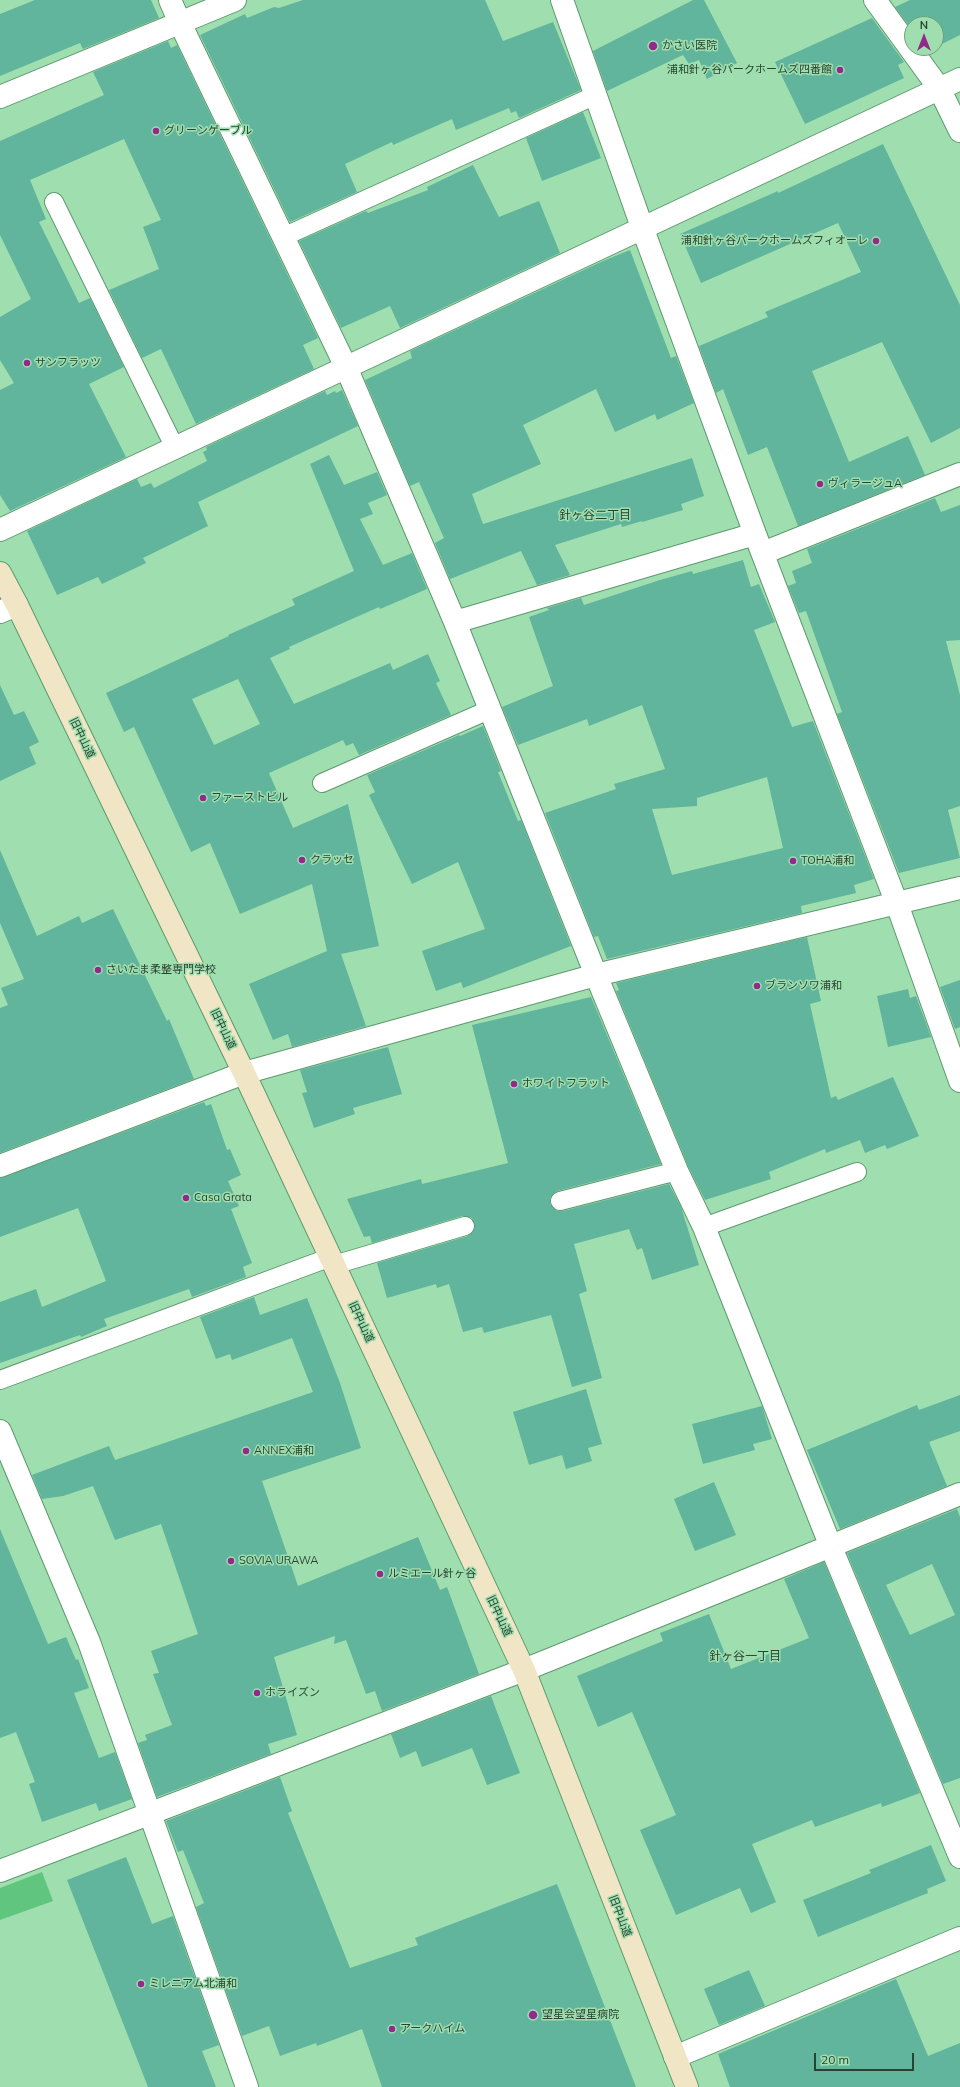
<!DOCTYPE html>
<meta charset="utf-8">
<style>
body{margin:0}
#map{position:relative;width:960px;height:2087px;overflow:hidden;background:#9fdeaf;font-family:Mulish,sans-serif}
canvas{display:block}
.north{position:absolute;left:904px;top:16px;width:40px;height:40px;box-sizing:border-box;background:#9fdeaf;border:1px solid #70a07c;border-radius:50%;rotate:0deg;font-size:11px;font-weight:700;line-height:16px;text-align:center;color:#294330}
.north::after{content:'';display:block;margin:auto;width:14px;height:18px;background:#94298b;clip-path:polygon(50% 0,100% 100%,50% 72%,0 100%)}
.scale{position:absolute;left:814px;top:2053px;width:100px;height:18px;box-sizing:border-box;border:2px solid #294330;border-top:0;padding-left:5px;font-size:12px;line-height:14px;white-space:nowrap;color:#294330;-webkit-text-stroke:3px #9fdeaf;paint-order:stroke}
</style>
<div id="map">
<canvas width="960" height="2087"></canvas>
<div class="north">N</div>
<div class="scale">20 m</div>
</div>
<script>
const ctx = document.querySelector('canvas').getContext('2d');
ctx.lineJoin = 'round';
function fill(path, color) {
  ctx.fillStyle = color;
  ctx.fill(path, 'evenodd');
}
function strokePath(path, color, width, dash) {
  ctx.strokeStyle = color;
  ctx.lineWidth = width;
  ctx.lineCap = dash ? 'butt' : 'round';
  ctx.setLineDash(dash || []);
  ctx.stroke(path);
}
function label(font, color, halo, rows, align = 'center') {
  ctx.font = font + ' Mulish,"Noto Sans JP",sans-serif';
  ctx.lineWidth = 3;
  ctx.setLineDash([]);
  ctx.textBaseline = 'middle';
  ctx.strokeStyle = halo;
  ctx.fillStyle = color;
  for (const [text, x, y, turn = 0] of rows) {
    ctx.save();
    ctx.translate(x, y);
    ctx.rotate((+turn || 0) * Math.PI / 180);
    ctx.textAlign = isNaN(turn) ? turn : align;
    if (halo) ctx.strokeText(text, 0, 0);
    ctx.fillText(text, 0, 0);
    ctx.restore();
  }
}
fill(new Path2D(`
 M42,1872L53,1901L0,1920V1888Z`), '#60c57f');
fill(new Path2D(`
 M35,0H151L159,18L83,49L80,43L0,76V14Z
 M303,0H485L503,41L553,22L581,90L519,118L516,111L511,113L509,108L456,130L452,119L393,145L392,142L345,164L357,192L290,222L200,35L245,14L247,18L274,7L279,8Z
 M693,0H704L737,63L707,79L699,60L689,64L683,55L607,91L593,51Z
 M910,0H960V35L936,47V24H912V30L895,7Z
 M872,18L904,62L898,65L904,78L805,124L775,62Z
 M168,41L171,48L177,45L318,338L303,345L314,369L196,424L161,349L142,358L109,290L159,269L143,227L161,220L124,139L30,180L46,219L39,222L79,303L90,298L124,367L89,384L126,457L10,511L0,495V390L14,383L0,360V317L31,299L0,235V141L104,95L93,72Z
 M583,112L601,158L542,181L526,138Z
 M883,144L960,305V428L931,443L882,342L812,371L849,462L908,436L925,475L798,526L767,447L748,455L723,389L716,393L699,346L768,317L765,312L861,272L838,223L701,283L680,234L778,191V193Z
 M473,165L499,217L539,201L560,253L400,328L390,306L341,328L299,241L366,211L368,213L428,190L427,187Z
 M630,250L671,358L676,356L694,403L657,420L655,414L615,432L596,389L523,425L541,464L472,494L483,524L692,458L704,496L681,504L683,510L642,522V521L622,527L621,524L555,545L570,575L537,585L521,551L450,579L435,543L444,538L419,482L410,486L365,380L412,358L410,351L603,261Z
 M342,390L358,426L198,502L208,526L143,558L146,563L102,584L98,577L57,595L27,531L137,479L141,487L151,483L154,488L207,461L203,452L207,450L206,447L325,391L327,395L335,391L336,393Z
 M329,455L344,485L377,472L387,495L368,503L373,514L360,519L383,565L412,553L427,589L380,609L379,607L289,647L290,649L270,658L294,704L390,663L393,670L428,654L440,681L436,683L451,715L359,755L353,743L346,746L343,740L269,773L293,828L348,804L379,946L341,954L366,1026L292,1047L288,1034L273,1040L249,984L327,951L312,884L240,914L210,843L191,852L134,727L124,732L106,693L229,636L228,635L295,605L292,599L354,571L310,464ZM238,679L260,724L214,745L192,699Z
 M935,498L941,512L960,505V640L946,641L960,695V806L948,810L960,858L899,873L837,714L842,712L806,611L799,613L788,586L796,583L792,571L812,563L807,549Z
 M743,560L751,587L759,584L775,622L754,630L792,727L813,721L874,879L854,885L856,893L801,906L802,913L607,959L598,936L594,937L545,813L616,789L614,784L665,769L642,705L589,726L587,719L518,745L502,707L553,686L529,617L549,610L547,608L581,598L584,605L660,580L692,571L693,574ZM767,777L783,848L672,875L652,809L697,806V798Z
 M0,685L14,715L24,711L39,742L29,747L36,764L0,781Z
 M483,726L501,771L498,772L518,821L521,820L571,946L463,988L461,982L436,991L422,951L485,929L458,862L412,884L369,795L375,792L367,775L459,735L460,736Z
 M0,850L37,936L79,916L82,923L113,909L167,1021L169,1019L194,1079L0,1153V1008L8,1005L1,988L24,979L0,923Z
 M807,937L821,1001L810,1004L831,1098L836,1096L838,1100L893,1077L919,1136L887,1149L885,1145L865,1153L860,1140L826,1153L825,1149L769,1172L771,1179L705,1200L688,1166L616,991L619,990L616,983Z
 M960,980V1027L955,1029L940,987Z
 M908,989L910,998L916,996L931,1037L888,1047L877,996Z
 M591,997L661,1164L557,1191L550,1198V1204L557,1211H563L669,1184L681,1207L699,1265L652,1280L642,1248L637,1250L629,1229L574,1244L587,1291L579,1294L602,1378L572,1387L551,1315L484,1333L482,1327L463,1332L449,1284L437,1288L436,1284L387,1298L377,1263L468,1236L475,1228L472,1218L462,1216L372,1243L370,1236L364,1237L347,1199L421,1179L422,1184L508,1163L472,1025Z
 M388,1047L402,1094L353,1108L355,1114L314,1128L302,1093L307,1092L300,1070Z
 M204,1102L206,1106L211,1104L227,1150L230,1149L241,1175L228,1181L239,1206L231,1209L252,1263L243,1267L246,1277L192,1297L189,1289L104,1319L107,1326L81,1337L80,1335L0,1363V1302L36,1289L42,1307L106,1281L78,1208L0,1237V1178Z
 M254,1297L260,1315L307,1298L340,1383L361,1448L262,1481L298,1586L418,1537L440,1590L447,1587L479,1674L382,1711L375,1691L366,1694L346,1640L334,1644L335,1636L274,1657L297,1735L268,1744L271,1754L157,1797L138,1743L147,1740L145,1735L172,1725L153,1674L159,1673L151,1651L198,1634L161,1524L115,1540L93,1486L63,1496L42,1499L32,1475L109,1446L115,1460L313,1392L292,1338L232,1360L230,1354L216,1359L200,1317Z
 M586,1389L602,1444L588,1448L592,1461L566,1469L562,1455L529,1465L513,1412Z
 M960,1395V1431L929,1442L947,1486L840,1529L807,1450L917,1405L919,1410Z
 M762,1406L772,1439L753,1444L755,1450L703,1464L692,1424Z
 M714,1482L736,1535L695,1551L674,1499Z
 M957,1509L960,1517V1778L943,1784L847,1553ZM932,1564L955,1615L910,1635L886,1585Z
 M0,1529L48,1644L66,1637L76,1660L78,1659L89,1688L74,1693L99,1758L115,1752L132,1799L99,1811L96,1803L42,1822L29,1784L35,1782L16,1732L0,1738Z
 M824,1562L920,1793L882,1807L881,1803L815,1827L812,1820L752,1844L776,1902L751,1913L740,1888L676,1915L640,1830L676,1815L632,1712L598,1727L577,1676L663,1641L660,1633L709,1614L731,1669L809,1638L784,1579Z
 M491,1696L520,1773L487,1785L472,1748L422,1767L416,1751L400,1758L391,1734Z
 M280,1777L292,1811L288,1813L350,1968L418,1945L415,1938L557,1884L636,2087H382L362,2029L317,2046L316,2043L280,2056L269,2026L242,2036L196,1907L204,1903L183,1850L178,1852L166,1821Z
 M931,1845L946,1881L927,1889L928,1893L818,1937L803,1900L871,1873L869,1870Z
 M126,1857L152,1924L173,1916L219,2045L202,2051L216,2087H148L67,1880Z
 M749,1970L765,2006L719,2025L704,1989Z
 M896,1979L928,2056L960,2043V2087H730L718,2054Z`), '#60b59c');
const service = new Path2D(`
 M54,202L175,448
 M283,237L596,95
 M322,783L491,709
 M560,1201L677,1171
 M704,1227L857,1172
 M334,1265L465,1226
 M0,1380L331,1257`);
const pedestrian = new Path2D(`
 M875,0L939,88L960,131`);
const minor = new Path2D(`
 M170,0L180,23L346,367L455,622L596,975L677,1171L704,1227L831,1547L960,1857
 M562,0L642,227L755,534L897,904L960,1081
 M0,97L235,0
 M0,530L960,79
 M763,553L960,474
 M0,612L17,605
 M455,622L755,534
 M0,1166L244,1073L596,975L960,888
 M0,1431L89,1642L247,2087
 M0,1871L524,1670L960,1494
 M675,2057L960,1938`);
const secondary = new Path2D(`
 M0,573L17,605L244,1073L524,1670L687,2087`);
strokePath(service, '#5d9a6e', 20);
strokePath(pedestrian, '#5d9a6e', 24);
strokePath(minor, '#5d9a6e', 24);
strokePath(secondary, '#5d9a6e', 24);
strokePath(service, '#fff', 18);
strokePath(pedestrian, '#fff', 22);
strokePath(minor, '#fff', 22);
strokePath(secondary, '#f0e6c6', 22);
for (const [x, y, r, color] of [
 [653,46,5,"#94298b"],
 [840,70,4,"#94298b"],
 [156,131,4,"#94298b"],
 [876,241,4,"#94298b"],
 [27,363,4,"#94298b"],
 [820,484,4,"#94298b"],
 [203,798,4,"#94298b"],
 [302,860,4,"#94298b"],
 [793,861,4,"#94298b"],
 [98,970,4,"#94298b"],
 [757,986,4,"#94298b"],
 [514,1084,4,"#94298b"],
 [186,1198,4,"#94298b"],
 [246,1451,4,"#94298b"],
 [231,1561,4,"#94298b"],
 [380,1574,4,"#94298b"],
 [257,1693,4,"#94298b"],
 [141,1984,4,"#94298b"],
 [533,2015,5,"#94298b"],
 [392,2029,4,"#94298b"]
]) {
  const dot = new Path2D();
  dot.arc(x, y, r, 0, 2 * Math.PI);
  ctx.fillStyle = color;
  ctx.fill(dot);
  strokePath(dot, '#9fdeaf', 1.5);
}
label('11px', '#294330', '#9fdeaf', [
 ["かさい医院",662,46],
 ["浦和針ヶ谷パークホームズ四番館",832,70,"right"],
 ["グリーンゲーブル",164,131],
 ["浦和針ヶ谷パークホームズフィオーレ",868,241,"right"],
 ["サンフラッツ",35,363],
 ["ヴィラージュA",828,484],
 ["ファーストビル",211,798],
 ["クラッセ",310,860],
 ["TOHA浦和",801,861],
 ["さいたま柔整専門学校",106,970],
 ["ブランソワ浦和",765,986],
 ["ホワイトフラット",522,1084],
 ["Casa Grata",194,1198],
 ["ANNEX浦和",254,1451],
 ["SOVIA URAWA",239,1561],
 ["ルミエール針ヶ谷",388,1574],
 ["ホライズン",265,1693],
 ["ミレニアム北浦和",149,1984],
 ["望星会望星病院",542,2015],
 ["アークハイム",400,2029]
], 'left');
label('11px', '#294330', '#9fdeaf', [
 ["旧中山道",82,738,64],
 ["旧中山道",223,1029,64],
 ["旧中山道",361,1322,65],
 ["旧中山道",499,1616,65],
 ["旧中山道",620,1916,69]
]);
label('12px', '#294330', '#9fdeaf', [
 ["針ヶ谷二丁目",595,515],
 ["針ヶ谷一丁目",745,1656]
]);
</script>
